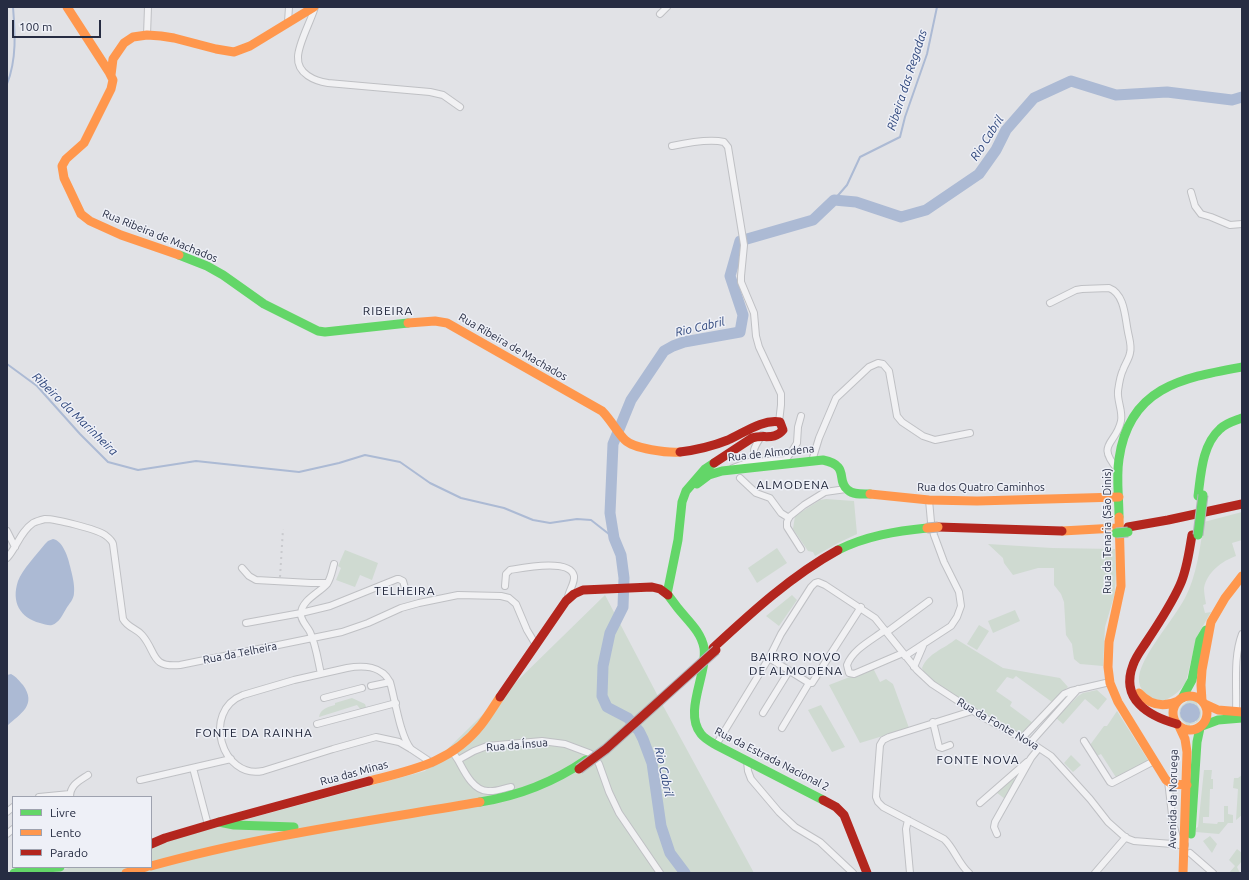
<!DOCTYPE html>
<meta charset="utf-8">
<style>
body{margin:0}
#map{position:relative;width:1249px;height:880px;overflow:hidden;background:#e1e2e6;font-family:Ubuntu,sans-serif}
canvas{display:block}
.frame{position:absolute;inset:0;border:8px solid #262c42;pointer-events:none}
.legend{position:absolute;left:12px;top:796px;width:140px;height:72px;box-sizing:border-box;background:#eef0f7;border:1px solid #9ea2af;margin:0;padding:5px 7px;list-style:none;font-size:12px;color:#262c42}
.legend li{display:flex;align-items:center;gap:8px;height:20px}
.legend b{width:20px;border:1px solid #9ea2af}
.scale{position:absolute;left:12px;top:20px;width:89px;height:18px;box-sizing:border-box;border:2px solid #262c42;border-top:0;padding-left:5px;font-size:12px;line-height:14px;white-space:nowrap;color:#262c42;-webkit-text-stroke:3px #eef0f7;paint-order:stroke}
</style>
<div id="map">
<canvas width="1249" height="880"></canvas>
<div class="frame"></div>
<ul class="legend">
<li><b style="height:5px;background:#63d668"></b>Livre</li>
<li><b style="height:5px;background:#ff974d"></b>Lento</li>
<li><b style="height:5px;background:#b3261e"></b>Parado</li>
</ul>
<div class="scale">100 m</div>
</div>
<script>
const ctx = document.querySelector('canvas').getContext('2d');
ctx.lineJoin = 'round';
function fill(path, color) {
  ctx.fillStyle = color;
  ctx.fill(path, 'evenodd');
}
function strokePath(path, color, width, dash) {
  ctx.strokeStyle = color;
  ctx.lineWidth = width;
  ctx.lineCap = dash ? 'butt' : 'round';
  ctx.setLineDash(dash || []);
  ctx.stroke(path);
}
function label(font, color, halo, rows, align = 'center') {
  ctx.font = font + ' Ubuntu,sans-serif';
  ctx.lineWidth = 3;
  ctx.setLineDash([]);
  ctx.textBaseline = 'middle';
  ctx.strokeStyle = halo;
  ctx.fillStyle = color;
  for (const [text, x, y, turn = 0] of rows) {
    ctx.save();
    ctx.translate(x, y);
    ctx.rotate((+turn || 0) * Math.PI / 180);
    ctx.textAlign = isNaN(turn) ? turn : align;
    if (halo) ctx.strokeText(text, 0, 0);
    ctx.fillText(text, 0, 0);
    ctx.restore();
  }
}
fill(new Path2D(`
 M826,499L854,501L857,534L838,543L815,556L813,552L808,551L793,529L795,516L820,500Z
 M1242,512V540L1232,543L1236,556C1222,561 1207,572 1204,588C1204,593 1205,598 1206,604L1203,605L1205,613L1211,612L1197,636L1186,682C1180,692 1171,698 1161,702C1149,696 1138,692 1139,677C1141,656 1174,619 1185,598C1197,575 1200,547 1204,522Z
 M988,544L1052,548L1115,549L1116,571L1115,593L1105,627L1103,666L1080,664L1074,659L1072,644L1066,635L1064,602L1061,594L1054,585V568H1038L1013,575L1004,563L1003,558Z
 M777,548L787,563L757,583L748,568Z
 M345,550L378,563L372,580L360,575L355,587L336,580L341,568L338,566Z
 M605,595L661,702L754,873H50L72,867H151V845L425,771Z
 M792,595L797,600L779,626L766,616Z
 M1015,610L1020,621L993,633L988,621Z
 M979,625L989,631L977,650L967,644Z
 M956,639L1003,668L1060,678L1068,687L1052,702L1016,676L1013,679L1007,677L996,691L1012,702L1010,706L1033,723L1021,736L993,721L950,694L925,675L922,668C928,653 944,649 956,639Z
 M873,668L880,682L886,679L893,684L909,728L860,743L829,685Z
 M1097,690L1107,699L1098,710L1085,699L1063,724L1056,718L1078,696L1083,693Z
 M352,698L365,704L366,707L361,710L357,705L319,717C320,709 328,707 335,705V703Z
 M1187,700C1190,699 1195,700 1198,702L1197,704L1201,711C1202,718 1198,724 1190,724V727L1186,726V724C1177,718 1177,707 1187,702ZM1192,703L1196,705V722L1189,723L1182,719L1180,712L1184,705Z
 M821,705L845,747L832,752L808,710Z
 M1117,711L1148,760L1117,779L1101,754L1097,756L1090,745L1104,726H1107Z
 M1071,755L1081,765L1073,772L1064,763Z
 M1204,770H1212L1211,779H1213V789H1210L1209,817H1203V823L1217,824L1218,822H1224V806H1228V814L1233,815V823H1228L1219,834L1196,832V828L1198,827Z
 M1242,775V815L1236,820L1238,789L1233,788L1234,778H1238Z
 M1013,778L1015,780L1005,799L996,792Z
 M1210,836L1217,844L1212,853L1203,841Z
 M1237,849L1242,853V861L1237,867L1240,873H1229L1235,866L1229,860Z`), '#cfdad1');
fill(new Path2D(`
 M53,539C63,541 68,557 70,566C72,574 75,585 74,593C74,599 69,604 66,609C63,614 59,623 52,625C49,626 44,624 40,623C20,618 11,602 18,581C22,570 37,554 45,544L48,541Z
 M11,674C17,677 19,681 23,685C37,705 21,713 7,726V675Z
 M1180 713a10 10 0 1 1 20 0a10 10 0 1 1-20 0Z`), '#acbad4');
strokePath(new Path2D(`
 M7,84C17,59 15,32 13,7
 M834,200L847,185L860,157L900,137L905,117L927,54L937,7
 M7,364L37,386L80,434L108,462L138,470L196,461L299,472L339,463L365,455L400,462L430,483L461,498L504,508L533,520L550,523L577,519L591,520L614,538`), '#acbad4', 2);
strokePath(new Path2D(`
 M685,873L670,853L661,826L652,763L643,739L639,731L628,718L607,707L602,696L603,666L610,633L623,607L624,578L621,555L614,538L610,513L613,444L631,400L664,351L673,346L684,342L740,332L743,315L730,276L740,241L813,220L834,200L856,202L901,217L926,210L979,174L996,150L1006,130L1034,98L1071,81L1116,95L1167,92L1232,100L1242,97`), '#acbad4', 11);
const street = new Path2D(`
 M315,7C311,21 298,44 298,57C297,74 315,81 328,83L430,92L443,95L460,107
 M660,14L667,7
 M288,22L289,7
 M147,35L148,7
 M672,146C686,143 711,139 724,142L728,147L744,245L741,276V282L754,313L756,336L759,347L781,394V405L779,422
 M1191,192L1195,206L1201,214L1211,217L1230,225L1242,224
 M1050,303L1076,290L1082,289L1109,288C1125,294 1125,318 1128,332C1129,338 1132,346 1130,353C1129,359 1125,364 1123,370C1120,376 1119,384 1118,391C1117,401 1123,411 1121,421C1116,445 1095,443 1118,470
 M757,461C750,451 756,445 762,435
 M812,461L819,438L836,398L869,367L878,363L883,364L889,371L897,416L902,422L923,436L935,440L970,433
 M783,463L792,451L797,443L798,427L801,416
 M733,468L749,462L785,460
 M740,478L756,493L770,498L781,513L789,518
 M7,531L15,547
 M801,549L787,527V522L789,517L804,505L825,492L846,489
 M7,558C17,547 20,532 33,523C37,521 41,520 45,519C56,519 96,529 105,535C109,538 112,540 113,544L123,619C128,628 136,628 142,635C157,652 150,668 180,665L342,632L368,623L401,608L419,603L458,595L501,596L509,598L516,604L527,630L536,645
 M242,568L249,576L256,580L311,583H327
 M505,586L506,574L510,570C522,568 570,558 574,576C575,583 569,590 568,597
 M246,623L301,613L330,606L397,579H399L403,581L406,591
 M885,630C872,640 853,649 847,665L849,673L854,674L903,653
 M887,632L929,601
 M905,656L951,626L957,617L961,606L959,592L944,562L934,535L931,522L929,500
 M769,658L809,683H812L861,607
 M914,667L923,646
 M321,674C318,661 316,645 310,632C307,626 300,620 301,613C302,600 319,593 327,584C331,578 332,571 334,564
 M371,686L390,682
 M324,698L362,688
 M1236,712C1237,686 1233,658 1242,634
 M763,713L789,671
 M933,722L939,747L942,748L950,745
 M317,724L396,703
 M782,728L809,683
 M1022,738L1064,694L1071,691L1110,682
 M1084,741L1110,782L1112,783L1154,761
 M1030,743L1078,689
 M716,745L769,658L781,634L811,587L815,583L818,582L825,585L875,618L917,670L932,684L981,716L1036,746L1051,756L1090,799L1108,822L1126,838L1134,841L1185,845
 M411,749C400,736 395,699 390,682C382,666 363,665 347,668L294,680L243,695C201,711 222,780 263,771L333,749L376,737L399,742L411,749L432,763
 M452,751L458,760L474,751L487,746L542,741L565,744L589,753L594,756L599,764L609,792L619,813L660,873
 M458,760C464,771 473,791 488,791C496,792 504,788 511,787
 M747,761L748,771L751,779L779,812L795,827L820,842L853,873
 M193,768L208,825
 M140,780L231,759
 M1168,781L1173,823L1179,845
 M39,797L70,794
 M70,797C70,785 79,781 88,775
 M980,803L1027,762
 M7,812L13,807
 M908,820L906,829L910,873
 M7,834L13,829
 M997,834L994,827L995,822L1031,758L1039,748
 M1190,853L1213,873
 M969,873C958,863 954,848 944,839L883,807L878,802L876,797L880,745L883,740L889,737L972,711
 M1095,873L1126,837`);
strokePath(street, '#bfc0c4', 8);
strokePath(street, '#f1f1f3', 6);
strokePath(new Path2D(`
 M179,255L207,266L223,275L264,304L318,331L325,332L408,323
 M697,484L709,475L722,471L823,460C851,466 835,480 848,490C853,495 863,494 870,494
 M1198,496C1201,474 1202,445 1220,429C1226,423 1234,421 1242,418
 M1119,517C1119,497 1116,478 1119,459C1129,387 1182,378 1242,367
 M838,550C866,536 896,531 927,528
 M667,594L678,540L682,502L686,491L705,469L714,463
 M668,595C671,599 674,603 677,607C687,620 701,631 704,648C708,674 683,712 701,734C705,739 711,742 716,745L823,800
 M1182,698L1192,680L1200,640L1206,630
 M1202,726L1218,720L1242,718
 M480,802C518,796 554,782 586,760
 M219,822L234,825L294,827
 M1191,834L1197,742L1200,728
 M14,873L30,869L60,867`), '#63d668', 9);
strokePath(new Path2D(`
 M67,7L109,72L113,80L111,89L84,143L66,159L62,166L64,178L81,214L90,221L121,235L179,255
 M111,75L113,59L124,43L133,37L147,35L161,36L174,38L216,49L234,52L250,46L314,7
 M408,323L435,321L447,323L602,411C611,420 617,432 625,440C634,449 668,453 680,452
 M870,494L929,500L977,501L1119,497
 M1119,517L1121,586L1109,642L1108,667L1110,683L1118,702L1166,780L1172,784L1187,785
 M1062,531L1116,528
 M1139,693C1150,705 1163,708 1178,701
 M1173 713a17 17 0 1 1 34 0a17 17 0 1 1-34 0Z
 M1202,701L1201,685L1202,670L1211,622L1225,598L1242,576
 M1205,704L1218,710L1242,712
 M1179,726L1185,739L1187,752L1183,873
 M369,781C412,770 451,763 481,725C488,716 494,706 500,697
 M151,866C259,836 370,821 480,802
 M126,873L146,867`), '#ff974d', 9);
strokePath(new Path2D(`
 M680,452C696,450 713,446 728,440C744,433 762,419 780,422L783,430C774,441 764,434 752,438L714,463
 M938,527L1062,531
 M1128,527L1168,520L1242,504
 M713,648C752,612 791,576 838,550
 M500,697L566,601L574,594L583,590L652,587L660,589L668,595
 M1177,724C1148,716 1120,699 1133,665C1136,656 1142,649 1147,641C1159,623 1171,605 1180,585C1187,570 1189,552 1192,535
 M823,800L836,807L844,815L867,873
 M151,844L165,838L219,822L369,781`), '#b3261e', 9);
strokePath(new Path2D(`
 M280,577L283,529`), '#c9cace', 2, [2, 4]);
const fastBridge = new Path2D(`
 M1116,533L1128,532
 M1198,535L1203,495`);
const slowBridge = new Path2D(`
 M927,528L938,527`);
const jamBridge = new Path2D(`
 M579,769L606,749L716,650`);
strokePath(fastBridge, '#b3b5bb', 11, []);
strokePath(slowBridge, '#b3b5bb', 11, []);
strokePath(jamBridge, '#b3b5bb', 11, []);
strokePath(fastBridge, '#63d668', 9);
strokePath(slowBridge, '#ff974d', 9);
strokePath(jamBridge, '#b3261e', 9);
label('11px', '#262c42', '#eef0f7', [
 ["Rua Ribeira de Machados",160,236,22],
 ["Rua Ribeira de Machados",513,347,30],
 ["Rua de Almodena",771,453,-6],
 ["Rua dos Quatro Caminhos",981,487],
 ["Rua da Tenaria (São Dinis)",1107,531,-90],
 ["Rua da Telheira",240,653,-11],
 ["Rua da Fonte Nova",998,724,30],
 ["Rua da Ínsua",517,745,-5],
 ["Rua da Estrada Nacional 2",772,759,27],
 ["Rua das Minas",354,773,-15],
 ["Avenida da Noruega",1173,799,-89]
]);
label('italic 12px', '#2c447a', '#eef0f7', [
 ["Ribeira das Regadas",907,80,-72],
 ["Rio Cabril",987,138,-57],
 ["Rio Cabril",700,327,-13],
 ["Ribeiro da Marinheira",75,414,44],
 ["Rio Cabril",664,772,78]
]);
ctx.letterSpacing = '1px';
label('12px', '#181e32', '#eef0f7', [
 ["RIBEIRA",388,311],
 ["ALMODENA",793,485],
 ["TELHEIRA",405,591],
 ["BAIRRO NOVO",796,657],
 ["DE ALMODENA",796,671],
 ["FONTE DA RAINHA",254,733],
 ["FONTE NOVA",978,760]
]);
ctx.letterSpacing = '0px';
</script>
